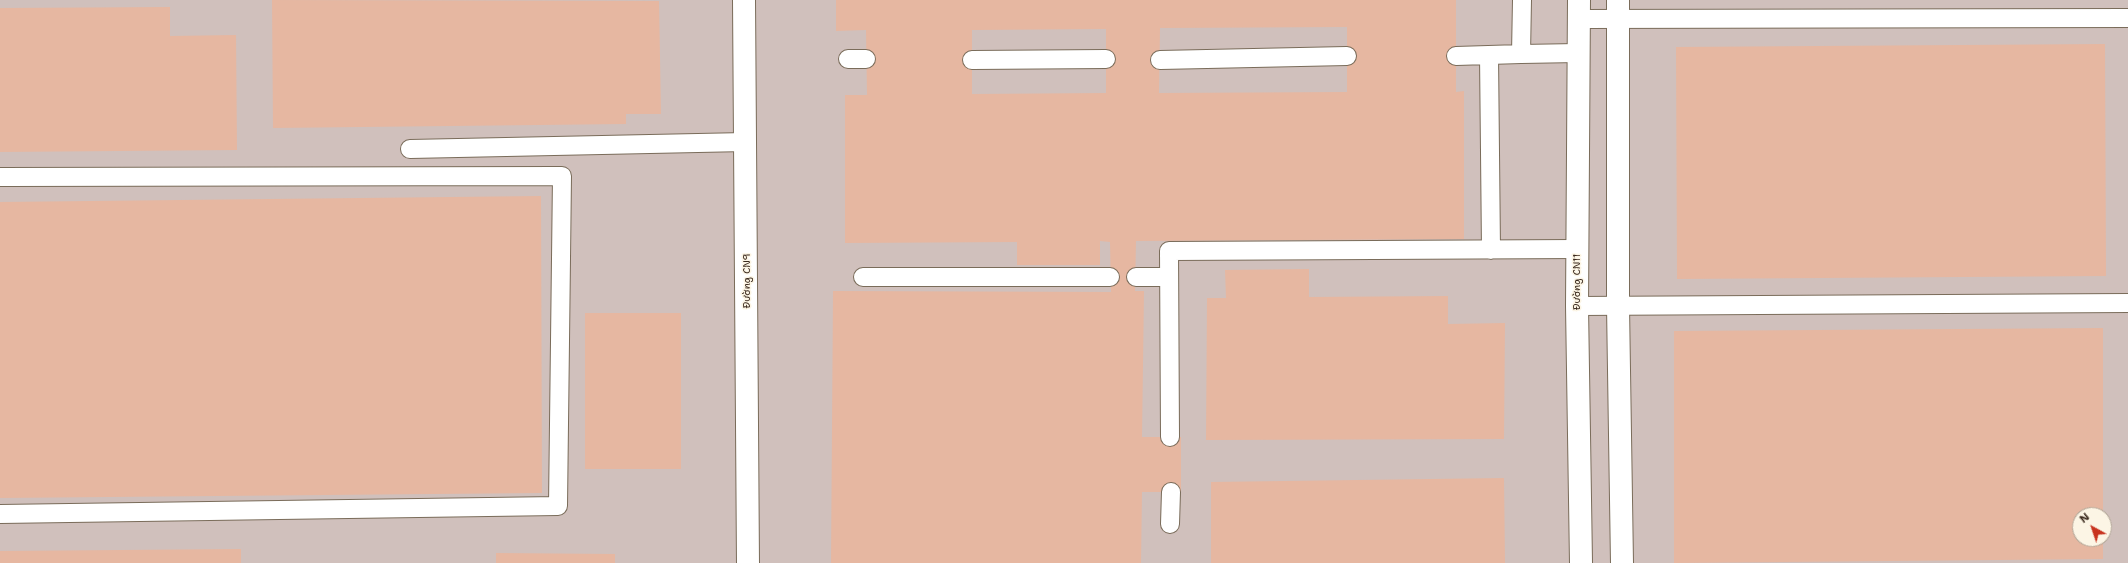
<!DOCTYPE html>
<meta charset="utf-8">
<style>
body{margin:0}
#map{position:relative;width:2128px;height:563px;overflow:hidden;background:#efe7ca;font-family:"Shantell Sans",sans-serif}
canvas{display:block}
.north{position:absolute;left:2072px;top:507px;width:40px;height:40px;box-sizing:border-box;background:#fcf5e5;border:1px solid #afa495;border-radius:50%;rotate:320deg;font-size:11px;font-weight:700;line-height:16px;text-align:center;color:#3b2a1e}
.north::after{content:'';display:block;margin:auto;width:14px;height:18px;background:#c8321e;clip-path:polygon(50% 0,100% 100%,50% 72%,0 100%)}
</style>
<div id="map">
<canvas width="2128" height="563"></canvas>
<div class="north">N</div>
</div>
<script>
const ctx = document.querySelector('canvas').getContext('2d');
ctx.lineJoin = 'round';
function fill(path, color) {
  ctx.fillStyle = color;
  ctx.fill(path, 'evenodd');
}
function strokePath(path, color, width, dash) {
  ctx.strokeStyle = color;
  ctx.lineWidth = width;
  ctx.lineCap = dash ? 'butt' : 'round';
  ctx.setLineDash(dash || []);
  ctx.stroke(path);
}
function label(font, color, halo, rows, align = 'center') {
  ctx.font = font + ' "Shantell Sans",sans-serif';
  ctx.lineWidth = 3;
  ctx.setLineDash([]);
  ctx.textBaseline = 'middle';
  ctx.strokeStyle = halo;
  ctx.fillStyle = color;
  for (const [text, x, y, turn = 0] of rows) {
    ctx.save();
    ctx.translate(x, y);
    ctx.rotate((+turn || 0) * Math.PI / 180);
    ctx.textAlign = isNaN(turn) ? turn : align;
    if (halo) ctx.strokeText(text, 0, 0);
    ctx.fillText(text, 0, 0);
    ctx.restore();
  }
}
fill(new Path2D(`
 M0,0H2128V563H0ZM2080,515H2104V539H2080Z`), '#d0c0bc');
fill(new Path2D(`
 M272,0L659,1L661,114H626V124L273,128Z
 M836,0H1456V92L1464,91V239L1136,241L1135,291H1144L1142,437H1181V492H1142L1141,563H831L833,291L1111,292L1110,242L1100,241V265H1017V242L845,243V95H867L866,30L836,31ZM1347,27V92L1159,93L1160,28ZM1106,29V93L972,94V30Z
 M170,7V36L236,35L237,150L0,152V8Z
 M2105,44L2106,276L1677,279L1676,47Z
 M541,196L542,493L0,498V202Z
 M1309,269V297L1448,296V324L1505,323L1504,439L1206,440L1207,298H1226L1225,270Z
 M585,313H681V469H585Z
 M2103,328V515H2080V539H2103V559L1674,563V331Z
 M1504,478L1505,563H1211V482Z
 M241,549V563H0V551Z
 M496,553L615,554V563H496Z`), '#e6b7a1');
const service = new Path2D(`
 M1579,19L2128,18
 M1521,54L1578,53
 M1489,55L1491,250
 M1456,56L1521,54L1522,0
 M848,59H866
 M972,60L1106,59
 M1160,60L1347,56
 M410,149L746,142
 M0,177L562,176L558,506L0,514
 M863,277H1110
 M1136,277H1169
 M1577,306L2128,303
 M1170,437L1169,251L1577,249
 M1170,524L1171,492`);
const minor = new Path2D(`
 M744,0L748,563
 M1579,0L1577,306L1581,563
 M1618,0V306L1622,563`);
strokePath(service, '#7a6c5a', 20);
strokePath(minor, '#7a6c5a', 24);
strokePath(service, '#fff', 18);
strokePath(minor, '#fff', 22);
label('10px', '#3b2a1e', '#fcf5e5', [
 ["Đường CN9",747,281,-90],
 ["Đường CN11",1577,282,-90]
]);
</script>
